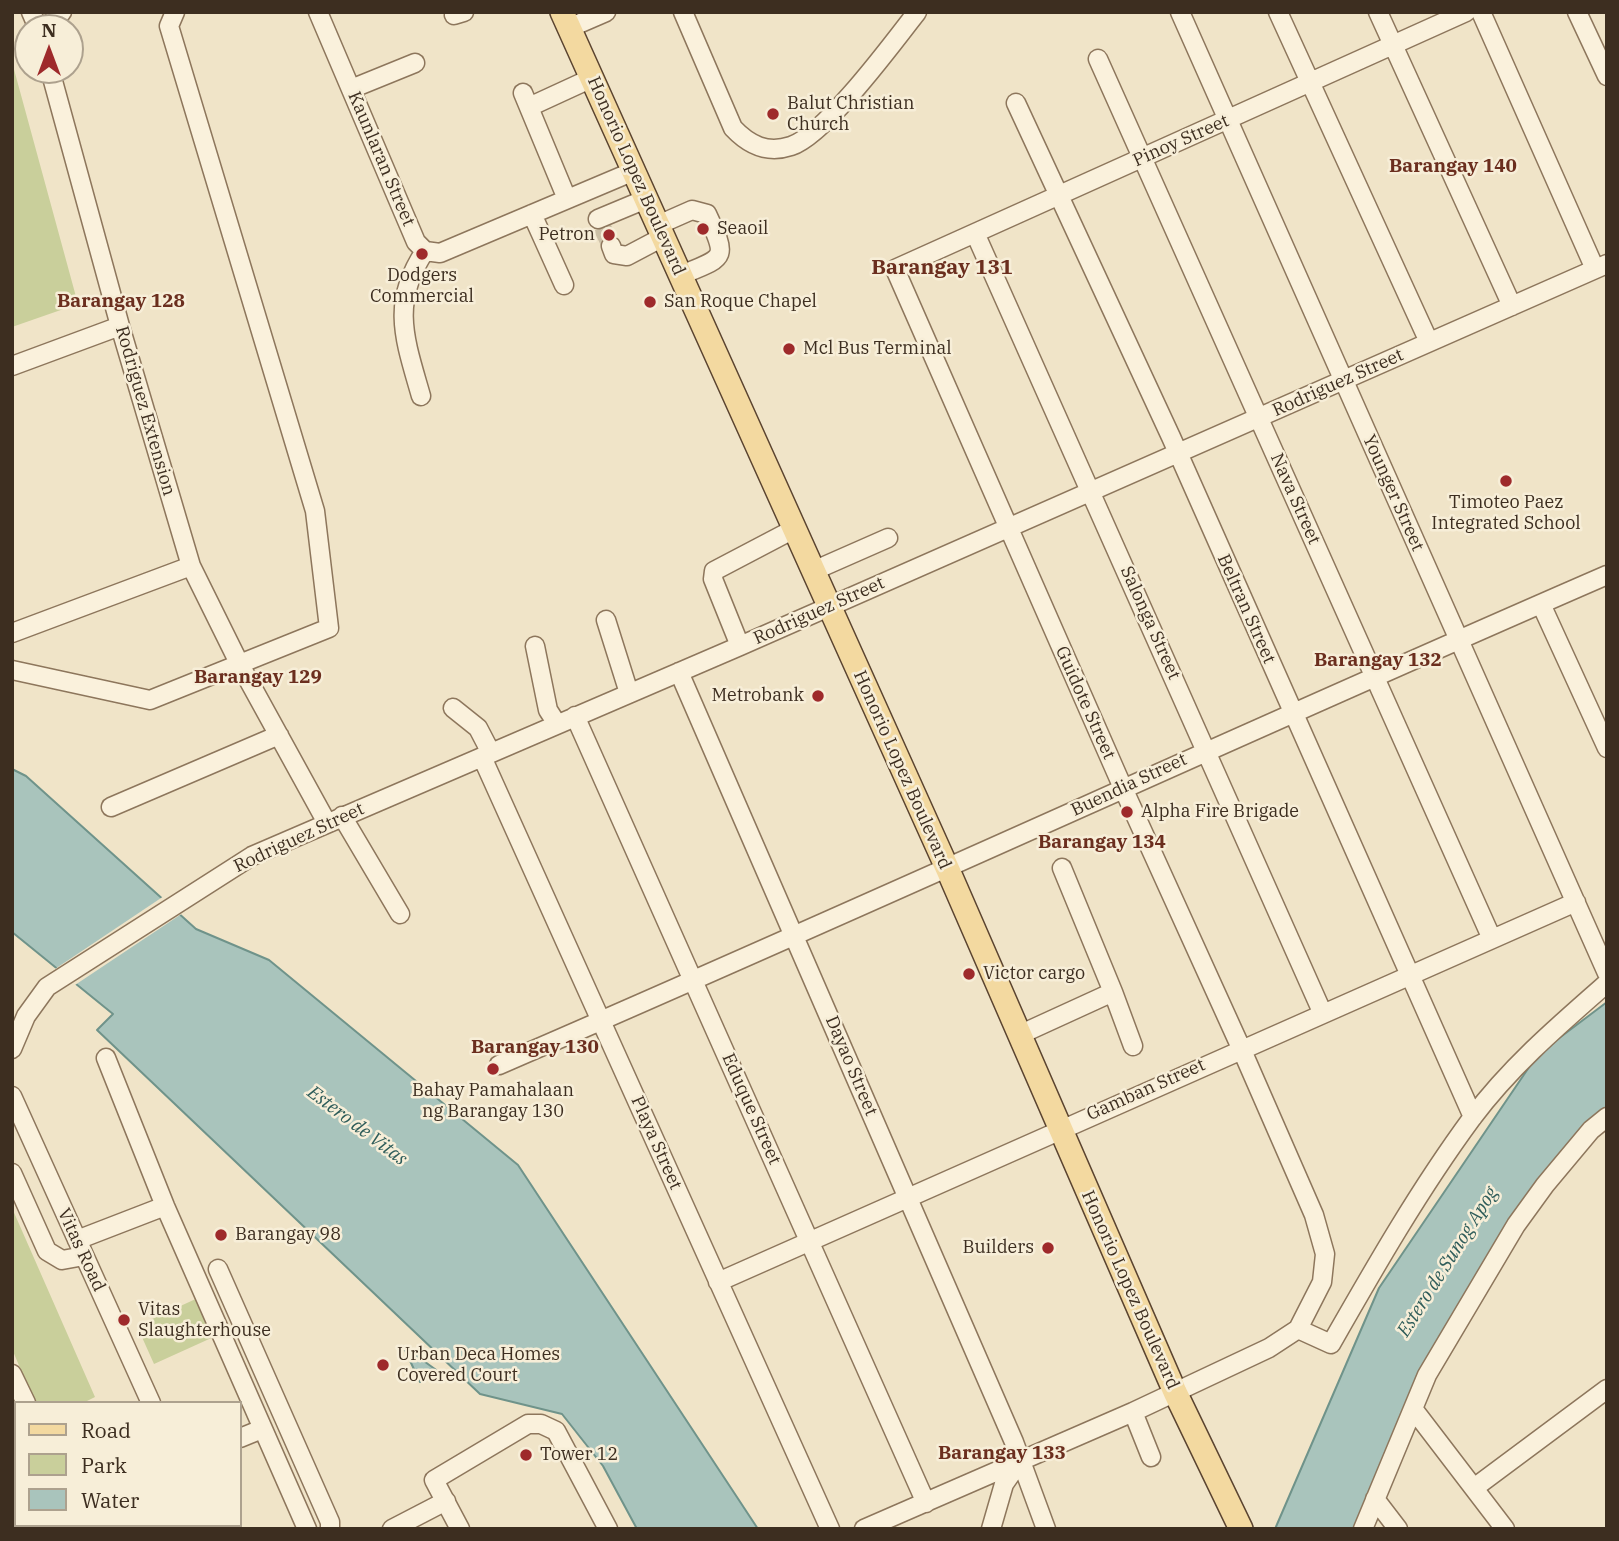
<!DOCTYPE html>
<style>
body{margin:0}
#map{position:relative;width:1619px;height:1541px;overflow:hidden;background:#f0e4c8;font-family:"IBM Plex Serif",serif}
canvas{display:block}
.frame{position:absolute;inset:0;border:14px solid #3d2e20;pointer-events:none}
.legend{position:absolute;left:14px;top:1401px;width:228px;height:126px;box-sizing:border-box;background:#f7eed8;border:2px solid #ada18e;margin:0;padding:9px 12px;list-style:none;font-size:21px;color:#3d2e20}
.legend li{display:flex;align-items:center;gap:14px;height:35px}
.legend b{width:35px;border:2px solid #ada18e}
.north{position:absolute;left:14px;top:14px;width:70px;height:70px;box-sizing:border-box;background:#f7eed8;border:2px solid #ada18e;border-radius:50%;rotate:0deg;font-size:19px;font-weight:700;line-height:28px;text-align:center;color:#3d2e20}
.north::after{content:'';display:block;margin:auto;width:24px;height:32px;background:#9e2a2b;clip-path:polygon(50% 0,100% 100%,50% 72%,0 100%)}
</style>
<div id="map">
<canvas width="1619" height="1541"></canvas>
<div class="frame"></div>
<ul class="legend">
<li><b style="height:9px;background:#f3d9a0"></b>Road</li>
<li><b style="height:19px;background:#c9cf9b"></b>Park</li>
<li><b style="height:19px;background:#a9c4bc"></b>Water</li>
</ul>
<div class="north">N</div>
</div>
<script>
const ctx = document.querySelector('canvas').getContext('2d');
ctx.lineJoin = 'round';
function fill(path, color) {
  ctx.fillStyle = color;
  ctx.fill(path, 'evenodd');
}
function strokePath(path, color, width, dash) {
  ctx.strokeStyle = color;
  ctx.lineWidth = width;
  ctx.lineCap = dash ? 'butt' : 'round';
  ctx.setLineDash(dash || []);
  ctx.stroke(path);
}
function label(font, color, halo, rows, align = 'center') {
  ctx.font = font + ' "IBM Plex Serif",serif';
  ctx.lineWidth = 5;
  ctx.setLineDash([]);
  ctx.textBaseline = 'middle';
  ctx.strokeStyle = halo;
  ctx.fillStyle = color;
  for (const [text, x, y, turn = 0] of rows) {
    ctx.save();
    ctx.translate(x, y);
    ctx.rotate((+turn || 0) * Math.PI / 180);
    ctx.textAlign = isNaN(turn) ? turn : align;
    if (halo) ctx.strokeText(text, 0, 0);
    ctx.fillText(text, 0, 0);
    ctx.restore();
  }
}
fill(new Path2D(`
 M12,62L78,304L12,327Z
 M12,1208L95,1397L83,1403H35L12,1349Z
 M200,1297L218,1335L154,1364L137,1326Z`), '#c9cf9b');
const water = new Path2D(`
 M12,769L26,776L196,929L269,960L518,1165L758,1529H637L603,1466L562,1414L480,1394L97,1030L113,1014L12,932Z
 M1607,1002V1114L1520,1210L1357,1529H1275L1379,1288L1538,1054Z
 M403,1346L439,1372L420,1382Z`);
fill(water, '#a9c4bc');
strokePath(water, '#6f938a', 2);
fill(new Path2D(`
 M164,896L183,913L72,987L52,971Z`), '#f0e4c8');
strokePath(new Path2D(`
 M602,227L611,246`), '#ccc0a6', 18, [18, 9]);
const minor = new Path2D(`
 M31,12L38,28
 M318,12L416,242L425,251L440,253L634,171
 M683,12L733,128C749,145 767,154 791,146C825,135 893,43 917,12
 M1180,12L1607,973
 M1278,12L1429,342
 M1378,12L1512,306
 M1481,12L1595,269
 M1577,12L1607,76
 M454,15L464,12
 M46,28L62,12
 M569,28L606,12
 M1098,59L1492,939
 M50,70L120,326L191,566L239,663L327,823
 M351,89L415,63
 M523,93L567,199
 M1016,103L1171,437L1473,1117
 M529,107L592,78
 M532,214L564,285
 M598,219L646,199
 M658,225L692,210L707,214C728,259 726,257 681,275
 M975,233L1323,1014
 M611,246L614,254L627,256L663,237
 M12,366L120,326
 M421,396C405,340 390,303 425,251
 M813,571L888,538
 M1541,604L1607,748
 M606,620L629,693
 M12,633L191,566
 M535,646L548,710L557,724
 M740,646L713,579L714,571L794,529
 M12,670L150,700L329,628L315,511L169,26L175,12
 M679,672L1014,1442L1046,1529
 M453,708L478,728L491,753
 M575,716L926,1503
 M482,757L830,1529
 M111,807L279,735
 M342,816L400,914
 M1113,992L1133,1046
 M1019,1035L1113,992L1062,868
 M12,1049L26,1016L47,987L252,856L740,646L1607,264
 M106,1058L165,1206L307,1529
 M499,1065C870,905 1236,736 1607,575
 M12,1096L151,1403
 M12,1173L47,1251L62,1260L84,1256
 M77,1240L165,1206
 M218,1269L330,1522V1529
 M718,1282L1576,902
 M1298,1329L1331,1344C1375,1267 1419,1190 1472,1118C1510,1067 1559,1025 1607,983
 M12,1374L26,1403
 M1414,1410L1505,1529
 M12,1412L16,1410
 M1133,1412L1151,1457
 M240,1438L262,1429
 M12,1477L16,1475
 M1474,1488L1607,1389
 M1375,1499L1398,1529
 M209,1525L210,1529
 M392,1529L446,1501
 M460,1529L434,1480L528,1424H541L556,1431L608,1529
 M864,1529L1133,1412L1269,1348L1298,1329L1322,1282L1325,1254L1314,1215L1241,1048L1123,788L895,269L1466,12
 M991,1529L1004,1484L1020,1461
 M1363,1529L1427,1375L1516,1225L1545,1185L1591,1130L1607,1117`);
const major = new Path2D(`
 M562,12L948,870L1175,1392L1241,1529`);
strokePath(minor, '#8d765c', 21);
strokePath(major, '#5b4430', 26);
strokePath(minor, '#faf1dc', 18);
strokePath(major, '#f3d9a0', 23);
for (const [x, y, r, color] of [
 [773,114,7,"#9e2a2b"],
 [703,229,7,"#9e2a2b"],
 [609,235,7,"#9e2a2b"],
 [422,254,7,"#9e2a2b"],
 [650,302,7,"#9e2a2b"],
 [789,349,7,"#9e2a2b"],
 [1506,481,7,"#9e2a2b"],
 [818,696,7,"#9e2a2b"],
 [1127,812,7,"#9e2a2b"],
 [969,974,7,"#9e2a2b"],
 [493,1069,7,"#9e2a2b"],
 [221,1235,7,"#9e2a2b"],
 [1048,1248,7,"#9e2a2b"],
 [124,1320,7,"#9e2a2b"],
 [383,1365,7,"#9e2a2b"],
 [526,1455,7,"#9e2a2b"]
]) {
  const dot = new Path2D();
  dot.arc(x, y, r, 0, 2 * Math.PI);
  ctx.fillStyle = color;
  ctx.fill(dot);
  strokePath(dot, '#f7eed8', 2.5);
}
label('18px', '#3d2e20', '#f7eed8', [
 ["Balut Christian",787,104],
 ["Church",787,125],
 ["Seaoil",717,229],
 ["Petron",595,235,"right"],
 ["Dodgers",422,276,"center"],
 ["Commercial",422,297,"center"],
 ["San Roque Chapel",664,302],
 ["Mcl Bus Terminal",803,349],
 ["Timoteo Paez",1506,503,"center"],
 ["Integrated School",1506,524,"center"],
 ["Metrobank",804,696,"right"],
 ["Alpha Fire Brigade",1141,812],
 ["Victor cargo",983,974],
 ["Bahay Pamahalaan",493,1091,"center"],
 ["ng Barangay 130",493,1112,"center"],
 ["Barangay 98",235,1235],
 ["Builders",1034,1248,"right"],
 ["Vitas",138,1310],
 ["Slaughterhouse",138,1331],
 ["Urban Deca Homes",397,1355],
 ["Covered Court",397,1376],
 ["Tower 12",540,1455]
], 'left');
label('18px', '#3d2e20', '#f7eed8', [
 ["Pinoy Street",1181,141,-24],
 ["Kaunlaran Street",381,159,67],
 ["Honorio Lopez Boulevard",636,176,66],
 ["Rodriguez Street",1338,383,-24],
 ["Rodriguez Extension",145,411,74],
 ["Younger Street",1393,493,66],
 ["Nava Street",1295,499,66],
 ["Beltran Street",1246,609,66],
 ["Rodriguez Street",819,611,-24],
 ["Salonga Street",1150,623,66],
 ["Guidote Street",1085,703,66],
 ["Honorio Lopez Boulevard",902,770,66],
 ["Buendia Street",1129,785,-25],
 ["Rodriguez Street",299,838,-25],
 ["Dayao Street",851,1066,67],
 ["Gamban Street",1146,1090,-24],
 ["Eduque Street",751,1109,66],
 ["Playa Street",656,1143,66],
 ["Vitas Road",81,1250,65],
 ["Honorio Lopez Boulevard",1130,1290,66]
]);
label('bold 19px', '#6b2e1e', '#f7eed8', [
 ["Barangay 140",1453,167],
 ["Barangay 128",121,302],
 ["Barangay 132",1378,661],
 ["Barangay 129",258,678],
 ["Barangay 134",1102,843],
 ["Barangay 130",535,1048],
 ["Barangay 133",1002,1454]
]);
label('italic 19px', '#2f5d5a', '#f7eed8', [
 ["Estero de Vitas",357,1126,37],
 ["Estero de Sunog Apog",1448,1262,-58]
]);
label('bold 21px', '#6b2e1e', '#f7eed8', [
 ["Barangay 131",942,268]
]);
</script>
